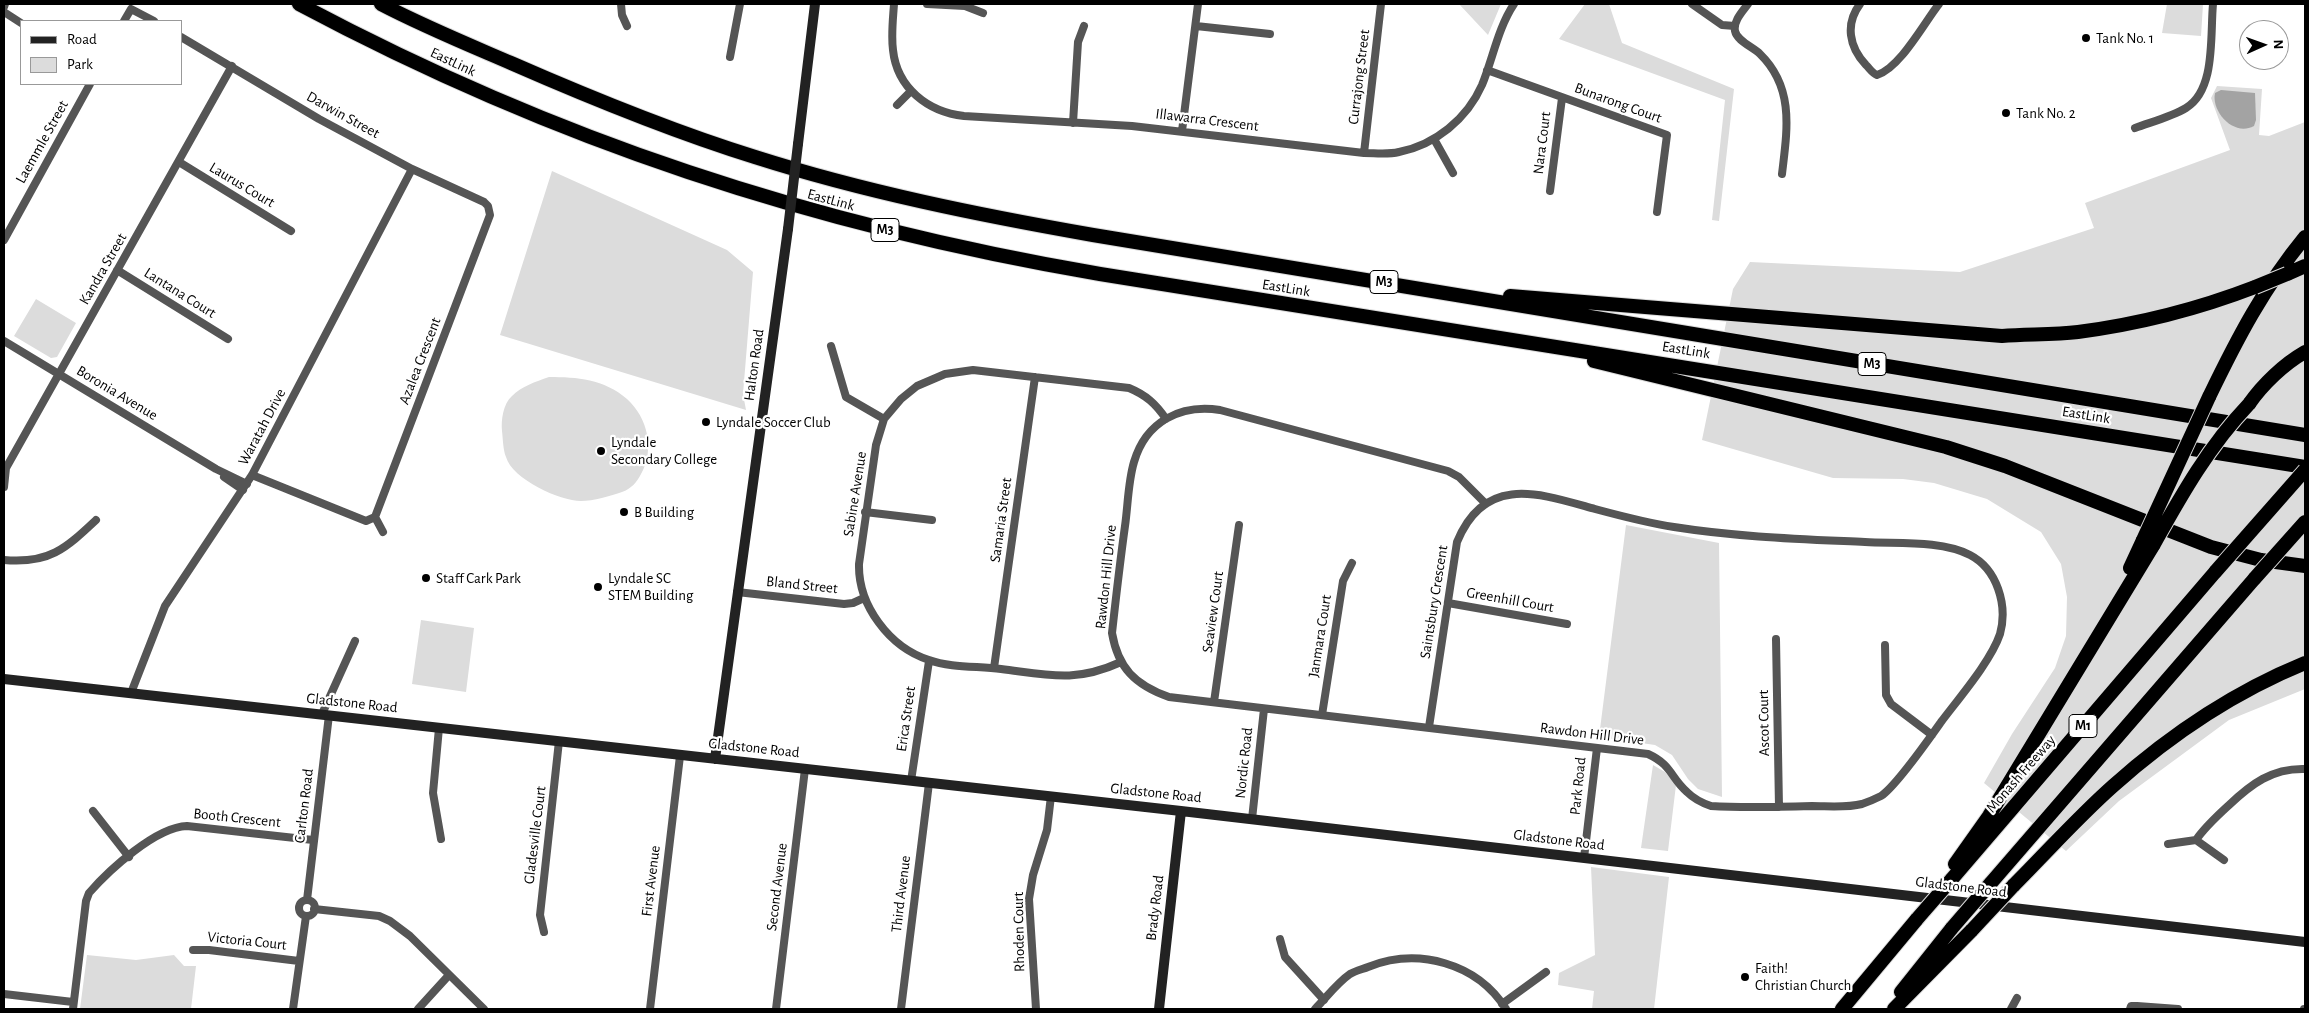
<!DOCTYPE html>
<style>
body{margin:0}
#map{position:relative;width:2309px;height:1013px;overflow:hidden;background:#fff;font-family:"Alegreya Sans",sans-serif}
canvas{display:block}
.frame{position:absolute;inset:0;border:5px solid #000;pointer-events:none}
.legend{position:absolute;left:20px;top:20px;width:162px;height:65px;box-sizing:border-box;background:#fff;border:1px solid #999;margin:0;padding:6px 9px;list-style:none;font-size:15px;color:#000}
.legend li{display:flex;align-items:center;gap:10px;height:25px}
.legend b{width:25px;border:1px solid #999}
.north{position:absolute;left:2239px;top:20px;width:50px;height:50px;box-sizing:border-box;background:#fff;border:1px solid #999;border-radius:50%;rotate:88deg;font-size:14px;font-weight:700;line-height:20px;text-align:center;color:#000}
.north::after{content:'';display:block;margin:auto;width:18px;height:22px;background:#000;clip-path:polygon(50% 0,100% 100%,50% 72%,0 100%)}
</style>
<div id="map">
<canvas width="2309" height="1013"></canvas>
<div class="frame"></div>
<ul class="legend">
<li><b style="height:6px;background:#222"></b>Road</li>
<li><b style="height:14px;background:#dcdcdc"></b>Park</li>
</ul>
<div class="north">N</div>
</div>
<script>
const ctx = document.querySelector('canvas').getContext('2d');
ctx.lineJoin = 'round';
function fill(path, color) {
  ctx.fillStyle = color;
  ctx.fill(path, 'evenodd');
}
function strokePath(path, color, width, dash) {
  ctx.strokeStyle = color;
  ctx.lineWidth = width;
  ctx.lineCap = dash ? 'butt' : 'round';
  ctx.setLineDash(dash || []);
  ctx.stroke(path);
}
function label(font, color, halo, rows, align = 'center') {
  ctx.font = font + ' "Alegreya Sans",sans-serif';
  ctx.lineWidth = 4.5;
  ctx.setLineDash([]);
  ctx.textBaseline = 'middle';
  ctx.strokeStyle = halo;
  ctx.fillStyle = color;
  for (const [text, x, y, turn = 0] of rows) {
    ctx.save();
    ctx.translate(x, y);
    ctx.rotate((+turn || 0) * Math.PI / 180);
    ctx.textAlign = isNaN(turn) ? turn : align;
    if (halo) ctx.strokeText(text, 0, 0);
    ctx.fillText(text, 0, 0);
    ctx.restore();
  }
}
fill(new Path2D(`
 M1459,4H1501L1488,35Z
 M1585,4H1609L1622,43L1734,89L1719,221L1712,220L1725,100L1559,39Z
 M2167,4H2203L2201,36L2162,33Z
 M2217,86L2262,89L2259,135L2269,136L2305,122V689L2229,720L2119,801L2066,851L1984,783L2012,734L2055,668L2066,636L2067,597L2061,564L2041,532L1987,499L1934,483L1903,479L1833,478L1702,440L1733,289L1750,262L1960,272L2094,228L2085,203L2230,150L2211,98Z
 M552,171L727,250L753,272L743,394L746,410L500,335Z
 M36,299L76,323L57,357L51,358L14,336Z
 M549,377C577,377 604,379 627,399C648,418 655,450 641,474C637,482 631,489 622,492C611,496 593,501 581,501C560,501 512,479 506,457C503,450 503,439 502,431C501,420 503,404 512,396C522,386 535,382 549,377Z
 M1626,525L1719,543L1722,797L1698,789L1688,779L1672,755L1655,745L1599,737Z
 M421,620L474,628L466,692L412,684Z
 M1653,765L1665,772L1676,785L1668,851L1641,848Z
 M1591,867L1669,877L1654,1009H1592L1594,991L1558,985L1559,973L1595,955Z
 M87,955L136,960L174,955L184,966H196L191,1009H80Z`), '#dcdcdc');
fill(new Path2D(`
 M2221,90L2255,93L2256,120L2254,126C2233,137 2211,111 2215,93Z`), '#a3a3a3');
const motorway = new Path2D(`
 M299,4C556,141 813,225 1100,274L2305,467
 M381,4C423,26 467,44 511,63C591,98 671,131 755,157C865,192 979,215 1093,235L2305,435
 M2287,274L2305,266
 M1510,296L2002,336C2027,334 2053,335 2078,332C2139,324 2198,309 2255,287
 M1594,361L1946,447L2005,466L2211,547L2261,560L2305,566
 M2209,397C2237,339 2264,287 2305,237
 M2249,404C2263,384 2284,364 2305,352
 M2130,568L2143,540
 M1955,864L1989,816L2154,544
 M1951,880L2216,571
 M1990,884L2255,578
 M2013,886C2046,853 2078,817 2113,786C2170,735 2234,692 2305,663
 M1901,992L1952,928
 M1842,1009L1917,919
 M1894,1009L1972,930`);
strokePath(motorway, '#dbdbdb', 16);
strokePath(new Path2D(`
 M621,4L622,15L627,26
 M894,4C893,19 891,35 893,50C897,88 928,112 964,116L1132,126L1364,153C1375,153 1387,155 1399,152C1435,145 1467,119 1482,85C1493,58 1498,28 1514,4
 M927,4L965,6L983,13
 M1692,4L1722,25L1735,26
 M1748,4C1743,11 1733,21 1735,31C1737,41 1753,47 1760,54C1795,88 1787,131 1782,174
 M1860,4C1845,24 1849,47 1866,65C1870,69 1872,73 1877,75C1900,68 1924,23 1939,4
 M4,7L5,4
 M4,12L21,23
 M124,21L131,9L154,21
 M1196,26L1270,34
 M181,37L319,119L412,169L484,202L488,206L490,215L375,517L366,521L252,475
 M730,57L740,4
 M1487,70L1667,135L1657,212
 M897,105L911,91
 M1073,123L1078,42L1084,26
 M2135,128C2151,122 2171,117 2186,108C2216,90 2210,36 2213,4
 M1182,131L1198,4
 M1434,139L1453,173
 M1364,153L1381,4
 M179,162L291,231
 M1550,191L1562,98
 M4,240L90,84
 M117,270L228,339
 M4,341L216,469L247,484
 M831,346L846,397L884,419
 M224,477L243,490
 M4,487L6,468L232,66
 M865,512L932,520
 M375,517L383,532
 M4,560C49,564 65,549 96,520
 M737,592L844,604L853,603L864,598
 M1448,603L1567,624
 M1776,639L1779,807
 M1885,645L1886,695L1891,704L1932,735
 M1121,662C1075,683 1049,675 1001,669C978,666 951,668 929,660C889,647 858,605 859,564L876,445L884,419L901,399L917,386L945,374L973,370L1129,388C1146,395 1156,404 1166,419
 M994,668L1035,377
 M131,693L165,606L252,475L412,169
 M1214,702L1239,525
 M322,714L355,641
 M1322,715L1343,581L1352,563
 M1429,727L1457,542C1485,473 1541,494 1595,509C1621,516 1647,523 1674,527C1737,537 1801,539 1865,542C1896,544 1941,540 1970,555C1997,569 2008,605 2000,634C1991,661 1959,698 1941,722C1929,739 1896,786 1881,796C1875,799 1868,802 1862,804C1846,808 1828,806 1812,806C1778,807 1744,808 1711,806C1702,803 1694,799 1687,792C1670,777 1672,765 1648,754L1169,697C1135,685 1118,668 1112,633C1116,597 1120,562 1125,526C1128,505 1128,482 1134,462C1146,421 1181,404 1220,410L1448,471L1459,477L1486,504
 M439,728L433,793L441,839
 M911,781L929,661
 M93,811L129,857
 M1252,819L1264,709
 M2196,840C2205,827 2216,817 2228,806C2251,784 2272,768 2305,769
 M2168,844L2196,840L2224,860
 M1584,858L1597,748
 M307,900L329,715
 M299 908a8 8 0 1 1 16 0a8 8 0 1 1-16 0Z
 M314,909L379,916L390,921L410,936L484,1009
 M544,932L540,915L559,741
 M1280,939L1285,957L1324,1000
 M193,950H209L299,961
 M4,994L73,1002
 M1502,1004L1546,972
 M73,1009L86,901L89,893C109,870 156,827 187,826L313,840
 M293,1009L306,916
 M418,1009L449,975
 M650,1009L680,756
 M776,1009L805,769
 M901,1009L929,783
 M1036,1009L1029,899L1033,875L1047,830L1051,796
 M1315,1009C1326,998 1337,983 1350,974C1355,971 1363,969 1368,967C1418,947 1477,963 1506,1009
 M2011,1009L2017,998
 M2130,1009L2131,1006H2137L2178,1009
 M2304,1009H2305`), '#555', 8);
strokePath(new Path2D(`
 M798,144L815,4
 M4,679L1181,811L2305,942
 M715,759L788,229
 M1159,1009L1181,811`), '#222', 10);
strokePath(motorway, '#000', 14);
const motorwayBridge = new Path2D(`
 M2255,287L2287,274
 M2143,540L2209,397
 M2154,544C2182,494 2209,446 2249,404
 M2216,571L2305,470
 M2255,578L2305,522
 M1917,919L1951,880
 M1952,928L1990,884
 M1972,930L2013,886`);
strokePath(motorwayBridge, '#dbdbdb', 16, []);
strokePath(new Path2D(`
 M788,229L798,144`), '#222', 10);
strokePath(motorwayBridge, '#000', 14);
for (const [x, y, r, color] of [
 [2086,38,5,"#000"],
 [2006,113,5,"#000"],
 [706,422,5,"#000"],
 [601,451,5,"#000"],
 [624,512,5,"#000"],
 [426,578,5,"#000"],
 [598,587,5,"#000"],
 [1745,977,5,"#000"]
]) {
  const dot = new Path2D();
  dot.arc(x, y, r, 0, 2 * Math.PI);
  ctx.fillStyle = color;
  ctx.fill(dot);
  strokePath(dot, '#fff', 2);
}
for (const [x, y, w] of [
 [885,230,28],
 [1384,282,28],
 [1872,364,28],
 [2083,726,28]
]) {
  const box = new Path2D();
  box.roundRect(x - w / 2, y - 11.5, w, 23, 4);
  ctx.fillStyle = '#fff';
  ctx.fill(box);
  strokePath(box, '#000', 1);
}
label('bold 14px', '#000', null, [
 ["M3",885,230],
 ["M3",1384,282],
 ["M3",1872,364],
 ["M1",2083,726]
]);
label('15px', '#000', '#fff', [
 ["Tank No. 1",2096,38],
 ["Tank No. 2",2016,113],
 ["Lyndale Soccer Club",716,422],
 ["Lyndale",611,442],
 ["Secondary College",611,459],
 ["B Building",634,512],
 ["Staff Cark Park",436,578],
 ["Lyndale SC",608,578],
 ["STEM Building",608,595],
 ["Faith!",1755,968],
 ["Christian Church",1755,985]
], 'left');
label('15px', '#000', '#fff', [
 ["EastLink",453,62,25],
 ["Currajong Street",1359,77,-83],
 ["Bunarong Court",1618,103,20],
 ["Darwin Street",343,115,29],
 ["Illawarra Crescent",1207,120,7],
 ["Laemmle Street",42,142,-61],
 ["Nara Court",1542,143,-83],
 ["Laurus Court",242,185,31],
 ["EastLink",831,200,15],
 ["Kandra Street",103,269,-60],
 ["EastLink",1286,288,9],
 ["Lantana Court",180,293,32],
 ["EastLink",1686,350,9],
 ["Azalea Crescent",420,361,-69],
 ["Halton Road",754,365,-82],
 ["Boronia Avenue",117,393,31],
 ["EastLink",2086,415,9],
 ["Waratah Drive",262,427,-62],
 ["Sabine Avenue",855,494,-81],
 ["Samaria Street",1001,520,-82],
 ["Rawdon Hill Drive",1106,577,-84],
 ["Bland Street",802,585,6],
 ["Greenhill Court",1510,600,10],
 ["Saintsbury Crescent",1434,602,-81],
 ["Seaview Court",1213,612,-82],
 ["Janmara Court",1320,636,-81],
 ["Gladstone Road",352,703,6],
 ["Erica Street",906,719,-82],
 ["Ascot Court",1764,723,-91],
 ["Rawdon Hill Drive",1592,734,7],
 ["Gladstone Road",754,748,6],
 ["Nordic Road",1244,763,-84],
 ["Monash Freeway",2021,774,-49],
 ["Park Road",1578,786,-84],
 ["Gladstone Road",1156,793,6],
 ["Carlton Road",304,806,-83],
 ["Booth Crescent",237,818,6],
 ["Gladesville Court",535,835,-83],
 ["Gladstone Road",1559,840,7],
 ["First Avenue",651,881,-83],
 ["Second Avenue",777,887,-83],
 ["Gladstone Road",1961,887,7],
 ["Third Avenue",901,894,-83],
 ["Brady Road",1155,908,-83],
 ["Rhoden Court",1019,932,-91],
 ["Victoria Court",247,941,6]
]);
</script>
